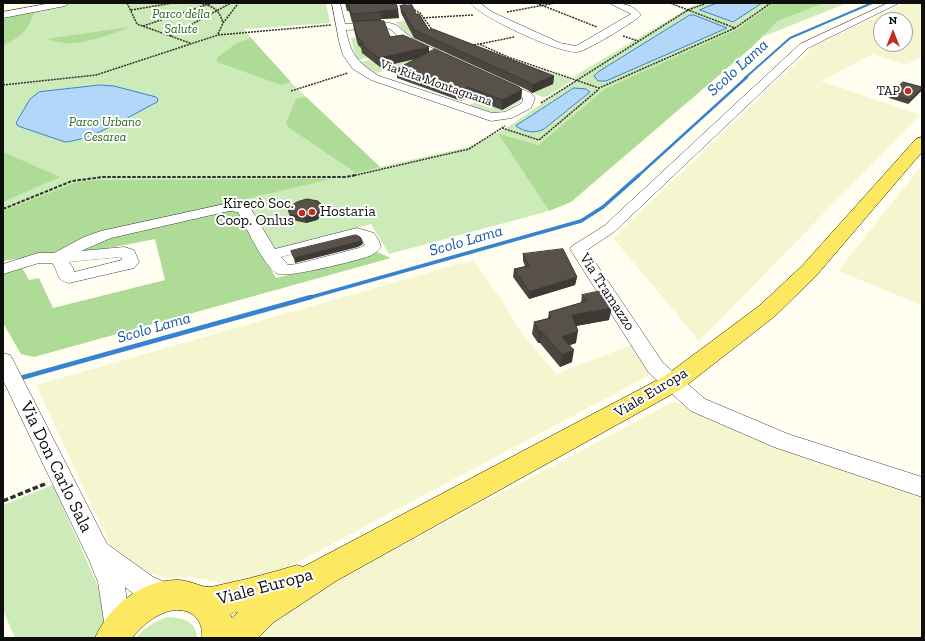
<!DOCTYPE html>
<meta charset="utf-8">
<style>
body{margin:0}
#map{position:relative;width:925px;height:641px;overflow:hidden;background:#fffef0;font-family:"Zilla Slab",serif}
canvas{display:block}
.frame{position:absolute;inset:0;border:4px solid #0e0e0e;pointer-events:none}
.north{position:absolute;left:873px;top:12px;width:40px;height:40px;box-sizing:border-box;background:#fff;border:1px solid #9f9f9f;border-radius:50%;rotate:0deg;font-size:11px;font-weight:700;line-height:16px;text-align:center;color:#0e0e0e}
.north::after{content:'';display:block;margin:auto;width:14px;height:18px;background:#c42b21;clip-path:polygon(50% 0,100% 100%,50% 72%,0 100%)}
</style>
<div id="map">
<canvas width="925" height="641"></canvas>
<div class="frame"></div>
<div class="north">N</div>
</div>
<script>
const ctx = document.querySelector('canvas').getContext('2d');
ctx.lineJoin = 'round';
function fill(path, color) {
  ctx.fillStyle = color;
  ctx.fill(path, 'evenodd');
}
function strokePath(path, color, width, dash) {
  ctx.strokeStyle = color;
  ctx.lineWidth = width;
  ctx.lineCap = dash ? 'butt' : 'round';
  ctx.setLineDash(dash || []);
  ctx.stroke(path);
}
function label(font, color, halo, rows, align = 'center') {
  ctx.font = font + ' "Zilla Slab",serif';
  ctx.lineWidth = 4;
  ctx.setLineDash([]);
  ctx.textBaseline = 'middle';
  ctx.strokeStyle = halo;
  ctx.fillStyle = color;
  for (const [text, x, y, turn = 0] of rows) {
    ctx.save();
    ctx.translate(x, y);
    ctx.rotate((+turn || 0) * Math.PI / 180);
    ctx.textAlign = isNaN(turn) ? turn : align;
    if (halo) ctx.strokeText(text, 0, 0);
    ctx.fillText(text, 0, 0);
    ctx.restore();
  }
}
fill(new Path2D(`
 M905,3H922V57L906,65L873,54L821,81L920,115L699,341L613,238L813,47ZM881,20H905V44H881Z
 M922,165V305L838,271Z
 M473,260L505,305L517,327L556,374L631,345L648,367V376L279,572L250,581L223,583L193,577L166,578L139,571L113,551L36,385Z
 M671,403H683L749,437L922,495V638H251L277,612Z`), '#f5f6cf');
fill(new Path2D(`
 M72,3H326L330,23L244,29L281,73L380,167L468,147L505,129L578,79L573,77L692,6L702,3H776L772,4L737,29L606,88L538,145L499,133L549,211L389,254L371,224L275,250L242,199L3,261V17L22,12Z
 M825,3H847L762,37L778,21Z
 M419,19L423,20L444,51C430,52 403,34 396,22Z
 M391,35L410,48L358,60L355,55L351,38Z
 M462,47L478,48L572,80L548,96L542,97L446,54Z
 M411,53L426,57L377,73L368,69L360,62L370,60L373,62Z
 M500,88L521,98L520,102C496,117 494,114 468,106Z
 M53,485L97,584L105,608L102,626L96,638H15L3,610V505Z
 M167,617C181,617 197,621 197,638H136C145,627 154,622 167,617Z`), '#cdebb8');
fill(new Path2D(`
 M776,3H825L778,21L752,47L571,202L549,211L498,133L538,145L606,88L737,29L772,4Z
 M35,11C26,33 24,34 3,46V18Z
 M129,27C112,34 84,45 65,43C59,42 52,41 46,39Z
 M251,38L291,82L281,85L217,62V58L235,44Z
 M306,97L380,167L356,173L288,127L286,123L296,99Z
 M3,152L60,177L3,202Z
 M331,179L92,235L62,252L3,261V211L64,187L78,182L95,180Z
 M229,211H238L276,278L377,252L391,258L34,357L21,354L3,323V273L21,266L29,280L39,278L53,308L165,280L155,239L88,252L80,251L100,240Z`), '#aedc96');
const water = new Path2D(`
 M717,3H762L733,22L700,10Z
 M690,15H694L727,28L606,81H598L594,76L598,72Z
 M100,85L114,86L156,97L158,99L157,102C132,115 92,140 65,142L18,126L16,123L30,99L39,92Z
 M574,88L586,89L590,92L544,129C535,134 524,132 516,126Z`);
fill(water, '#b3d7f8');
strokePath(water, '#3783d2', 1);
strokePath(new Path2D(`
 M745,78L790,38L872,3`), '#3783d2', 2);
strokePath(new Path2D(`
 M638,176L747,77`), '#3783d2', 2.5);
strokePath(new Path2D(`
 M308,298L581,221L603,207L639,175`), '#3783d2', 3.5);
strokePath(new Path2D(`
 M17,379L311,297`), '#3783d2', 4.5);
const minor = new Path2D(`
 M51,3H69L65,6L3,18V12Z
 M332,3H340L345,24L390,23L396,25L413,39L457,60L458,62L457,64H449L405,43L390,29L386,28L346,30C351,55 357,62 379,76L492,113L505,112L522,103L523,98L494,84L492,82L498,79L531,93L535,98L531,108L512,118L491,121L371,80L353,69L343,55L339,41Z
 M470,3H480L492,12L560,43L576,46L631,14L609,3C622,3 633,4 641,15C636,21 585,52 577,52C558,53 482,18 470,3Z
 M888,3H899L808,48L614,232L587,250L663,363L705,399L788,434L922,477V497L774,447L691,411L649,373L570,249L572,246L604,226L800,44Z
 M229,203H238L249,206L275,249L357,228L374,233L379,241L381,247C379,250 375,253 372,255C361,260 287,278 278,274C264,267 246,227 238,212L229,211L111,238L81,251L124,247L134,250L139,262L134,268L69,283C55,280 60,273 52,263H39L3,274V264L38,253H54L84,237L101,231ZM357,238L362,240L365,245L359,248L297,264L288,265L281,257ZM121,257L122,260L74,272L73,268L69,262Z
 M3,353L10,355L13,360L107,544L153,577L177,587L181,596L177,605L168,609L135,595L125,587L131,628L127,637H109L105,628L98,582L89,560L3,380Z`);
const major = new Path2D(`
 M922,137V152L816,276L775,316L683,388L336,581L274,622L258,638H202C204,613 182,604 161,614C150,619 140,628 132,638H95C108,607 141,581 175,580C188,579 200,587 208,587C215,587 222,584 229,583C252,578 274,572 297,565L303,567L665,376L759,306L802,266L916,139ZM238,612L232,618L230,614Z`);
strokePath(minor, '#414141', 1);
strokePath(major, '#1f1f1f', 1);
strokePath(new Path2D(`
 M127,3L137,24L190,43
 M199,3C213,6 219,9 223,23
 M401,3L420,13L433,31
 M536,3L597,27
 M670,3L735,28L771,3
 M131,10L173,3
 M507,12L555,3
 M420,18L473,15
 M143,26L212,3
 M218,34L223,23L237,5
 M170,36L231,3
 M623,36L638,41
 M480,44L514,37
 M471,45L479,44L508,57L599,88L735,28
 M389,72L399,68
 M3,85L96,75L218,35L331,25
 M291,91L348,73
 M541,103L688,10L707,3
 M502,128L539,140L599,89
 M352,176L469,149L505,126`), '#303030', 1.5, [2, 1]);
strokePath(new Path2D(`
 M3,209L72,181L103,177H346L356,175`), '#303030', 2, [3.5, 1.5]);
strokePath(new Path2D(`
 M3,501L45,484`), '#303030', 3.5, [5.5, 2.5]);
fill(minor, '#fff');
fill(major, '#fde862');
fill(new Path2D(`
 M345,3H396L399,18L381,19V20L377,21L390,37L522,90L521,99L502,110L468,97L461,101L397,78V69L418,58L380,67L362,53L361,48L358,45L354,30L353,22L361,21L352,22L349,11H347Z
 M400,6L416,14L429,30L554,76L553,84L532,93L528,90L414,38L401,13Z
 M922,87L921,91L908,104L889,98L891,94Z
 M288,210H324L323,214L317,220L306,223L292,220L289,214Z
 M523,254L577,277L575,285L529,299L513,277L514,269L525,266L523,261Z
 M582,295L609,320L576,326V343L569,345L572,362L560,367L540,343H538L532,334L534,322L548,318L549,312L581,303Z`), '#4c4640');
fill(new Path2D(`
 M398,10L399,18L381,19L380,11Z
 M429,47V56L380,67L379,58Z
 M554,76L553,84L532,93V85Z
 M468,87V97L461,101V91Z
 M922,88L921,91L908,104L910,100Z
 M522,90L521,99L502,110V100Z
 M323,206V214L317,220L306,223L305,218Z
 M362,240L363,244L358,247L295,263L294,258Z
 M577,277L575,285L529,299V292Z
 M612,308L609,320L570,327L572,315Z
 M541,331L540,343H538L540,332Z
 M578,331L576,343L560,349L562,337Z
 M574,350L572,362L560,367L562,355Z`), '#3e3934');
const building = new Path2D(`
 M346,3H396L398,10L380,11V12L351,14L348,3Z
 M412,5L416,14H419L429,30L433,29L554,76L532,85L528,82L414,30L400,6Z
 M375,20L384,21L390,37L403,35L429,47L379,58L361,44L364,43L357,37L353,22Z
 M435,49L519,87L522,90L502,100L468,87L461,91L397,69Z
 M903,82L922,87V88L910,100L891,94Z
 M307,199L318,201L323,206V209L316,215L305,218L291,215L288,210L289,207L297,202Z
 M356,235L360,237L362,240L358,242L294,258L291,251Z
 M563,249L577,277L529,292L514,269L529,266L523,254Z
 M601,291L612,308L572,315L578,331L562,337L574,350L562,355L541,331L540,332L534,322L551,318L549,312L587,301L582,295Z`);
fill(building, '#58514a');
strokePath(building, '#3e3934', 1);
for (const [x, y, r, color] of [
 [908,91,4,"#c42b21"],
 [312,212,4,"#c42b21"],
 [302,213,4,"#c42b21"]
]) {
  const dot = new Path2D();
  dot.arc(x, y, r, 0, 2 * Math.PI);
  ctx.fillStyle = color;
  ctx.fill(dot);
  strokePath(dot, '#fff', 1.5);
}
label('italic 13px', '#24691c', '#fff', [
 ["Parco della",181,14],
 ["Salute",181,29],
 ["Parco Urbano",105,122],
 ["Cesarea",105,137]
]);
label('13px', '#0e0e0e', '#fff', [
 ["Via Rita Montagnana",436,83,19]
]);
label('13px', '#0e0e0e', '#fff', [
 ["TAP",900,91]
], 'right');
label('15px', '#0e0e0e', '#fff', [
 ["Kirecò Soc.",294,204],
 ["Coop. Onlus",294,221],
 ["Hostaria",320,212,"left"]
], 'right');
label('15px', '#0e0e0e', '#fff', [
 ["Via Tramazzo",607,292,57],
 ["Viale Europa",651,393,-31]
]);
label('italic 16px', '#1355a5', '#fff', [
 ["Scolo Lama",738,68,-42],
 ["Scolo Lama",466,241,-16],
 ["Scolo Lama",154,328,-16]
]);
label('18px', '#0e0e0e', '#fff', [
 ["Via Don Carlo Sala",56,467,64],
 ["Viale Europa",265,587,-15]
]);
</script>
